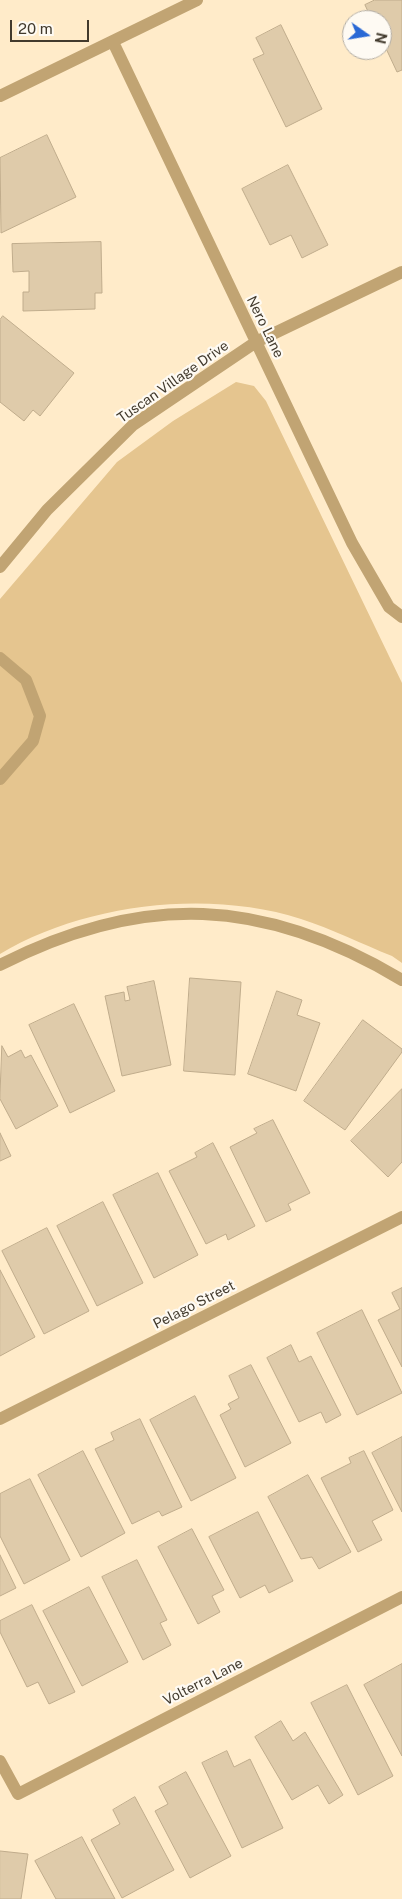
<!DOCTYPE html>
<style>
body{margin:0}
#map{position:relative;width:402px;height:1899px;overflow:hidden;background:#ffebc9;font-family:"Public Sans",sans-serif}
canvas{display:block}
.north{position:absolute;left:342px;top:10px;width:50px;height:50px;box-sizing:border-box;background:#fefaf3;border:1px solid #b3ada4;border-radius:50%;rotate:103deg;font-size:14px;font-weight:700;line-height:20px;text-align:center;color:#423a2d}
.north::after{content:'';display:block;margin:auto;width:18px;height:22px;background:#2968d5;clip-path:polygon(50% 0,100% 100%,50% 72%,0 100%)}
.scale{position:absolute;left:10px;top:20px;width:79px;height:22px;box-sizing:border-box;border:2px solid #423a2d;border-top:0;padding-left:6px;font-size:15px;line-height:18px;white-space:nowrap;color:#423a2d;-webkit-text-stroke:4px #fefaf3;paint-order:stroke}
</style>
<div id="map">
<canvas width="402" height="1899"></canvas>
<div class="north">N</div>
<div class="scale">20 m</div>
</div>
<script>
const ctx = document.querySelector('canvas').getContext('2d');
ctx.lineJoin = 'round';
function fill(path, color) {
  ctx.fillStyle = color;
  ctx.fill(path, 'evenodd');
}
function strokePath(path, color, width, dash) {
  ctx.strokeStyle = color;
  ctx.lineWidth = width;
  ctx.lineCap = dash ? 'butt' : 'round';
  ctx.setLineDash(dash || []);
  ctx.stroke(path);
}
function label(font, color, halo, rows, align = 'center') {
  ctx.font = font + ' "Public Sans",sans-serif';
  ctx.lineWidth = 4.5;
  ctx.setLineDash([]);
  ctx.textBaseline = 'middle';
  ctx.strokeStyle = halo;
  ctx.fillStyle = color;
  for (const [text, x, y, turn = 0] of rows) {
    ctx.save();
    ctx.translate(x, y);
    ctx.rotate((+turn || 0) * Math.PI / 180);
    ctx.textAlign = isNaN(turn) ? turn : align;
    if (halo) ctx.strokeText(text, 0, 0);
    ctx.fillText(text, 0, 0);
    ctx.restore();
  }
}
fill(new Path2D(`
 M236,382L254,386L266,401L402,683V963L392,956C362,944 332,929 301,919C207,889 84,904 0,954V599L117,462L173,421Z`), '#e5c58f');
const building = new Path2D(`
 M375,0H402V70L397,72L382,40V20H372L365,5Z
 M281,25L322,109L286,127L253,59L264,54L256,38Z
 M47,135L76,197L1,233L0,158Z
 M288,165L328,245L302,258L291,235L270,245L242,189Z
 M101,242L102,293H95V309L23,311V292H29V271L13,272L12,244Z
 M3,316L74,373L40,416L33,410L24,421L0,402V320Z
 M190,978L241,982L235,1075L184,1071Z
 M154,981L171,1065L122,1076L105,996L124,992L125,1001L130,1000L127,987Z
 M277,991L302,1000L297,1015L320,1023L296,1091L248,1074Z
 M74,1004L115,1091L70,1113L29,1025Z
 M363,1020L402,1049V1052L345,1130L304,1101Z
 M2,1046L8,1057L21,1050L25,1058L31,1055L58,1106L16,1129L0,1099Z
 M402,1089V1162L388,1177L351,1141Z
 M273,1120L310,1193L288,1204L291,1210L266,1222L230,1147L257,1133L254,1129Z
 M0,1133L11,1156L0,1161Z
 M213,1143L255,1226L228,1240L226,1234L206,1244L169,1171L197,1157L195,1153Z
 M158,1173L198,1255L154,1278L113,1195Z
 M103,1202L143,1283L97,1306L57,1226Z
 M47,1228L89,1311L44,1334L2,1251Z
 M0,1270L35,1337L0,1356Z
 M402,1288V1367L378,1320L400,1309L392,1293Z
 M362,1310L402,1393L357,1415L317,1333Z
 M291,1345L299,1362L311,1356L341,1415L326,1423L321,1412L299,1422L267,1358Z
 M251,1365L291,1443L245,1467L220,1415L231,1409L228,1404L239,1398L229,1376Z
 M195,1396L236,1478L191,1501L150,1420Z
 M140,1419L182,1507L162,1516L159,1511L132,1524L95,1449L114,1440L111,1433Z
 M402,1437V1512L372,1453Z
 M83,1451L125,1533L81,1557L38,1475Z
 M364,1451L393,1510L372,1521L382,1540L358,1552L321,1478L351,1463L349,1458Z
 M308,1475L351,1552L319,1569L312,1557L301,1559L268,1497Z
 M30,1479L70,1560L24,1584L0,1536V1494Z
 M258,1512L293,1581L269,1593L265,1585L240,1598L209,1537Z
 M192,1529L224,1590L212,1596L220,1612L198,1624L158,1547Z
 M0,1555L16,1588L0,1596Z
 M137,1560L167,1620L160,1623L171,1645L143,1660L102,1577Z
 M89,1587L128,1662L82,1686L43,1611Z
 M32,1605L75,1692L49,1704L38,1682L27,1687L0,1632V1621Z
 M402,1664V1756L364,1685Z
 M347,1685L393,1776L358,1795L311,1703Z
 M281,1721L293,1741L305,1732L343,1795L329,1804L318,1785L292,1800L255,1737Z
 M227,1751L234,1767L250,1759L283,1828L242,1848L202,1763Z
 M186,1772L231,1856L190,1878L155,1811L168,1804L159,1787Z
 M135,1797L174,1870L122,1898L91,1840L120,1824L113,1810Z
 M82,1837L115,1899H56L35,1861Z
 M0,1851L28,1854L21,1899H0Z`);
fill(building, '#dfcbaa');
strokePath(building, '#c0ac8c', 1);
strokePath(new Path2D(`
 M0,658L26,680L40,716L33,741L0,779`), '#c1a473', 12);
strokePath(new Path2D(`
 M113,42L352,543L389,607L402,617
 M0,96L197,0
 M0,567L47,510L133,425L256,342L402,272
 M0,965C143,892 264,897 402,980
 M0,1419L402,1217
 M0,1761L18,1794L402,1597`), '#c1a473', 12);
label('14px', '#423a2d', '#fefaf3', [
 ["Nero Lane",265,327,64],
 ["Tuscan Village Drive",173,382,-35],
 ["Pelago Street",194,1305,-27],
 ["Volterra Lane",203,1682,-27]
]);
</script>
